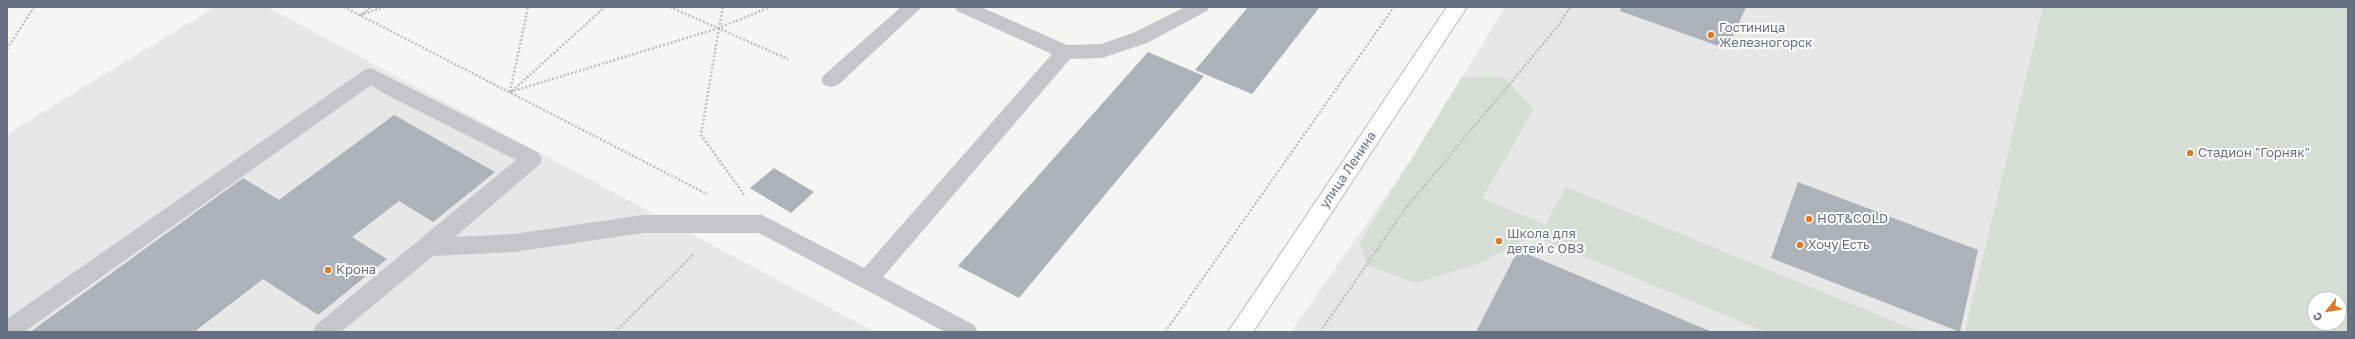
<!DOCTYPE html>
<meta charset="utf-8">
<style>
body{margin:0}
#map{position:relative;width:2355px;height:339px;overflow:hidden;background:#f5f6f3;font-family:"Golos Text",sans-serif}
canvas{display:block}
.frame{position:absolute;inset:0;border:8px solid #667083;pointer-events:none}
.north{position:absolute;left:2307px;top:291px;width:40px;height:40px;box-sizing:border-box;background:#fff;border:1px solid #c2c6cd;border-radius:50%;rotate:239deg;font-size:11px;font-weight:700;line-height:16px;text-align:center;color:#667083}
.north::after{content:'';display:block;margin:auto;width:14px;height:18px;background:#de7b2b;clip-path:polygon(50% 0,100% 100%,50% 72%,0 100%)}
</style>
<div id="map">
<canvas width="2355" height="339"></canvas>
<div class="frame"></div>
<div class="north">С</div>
</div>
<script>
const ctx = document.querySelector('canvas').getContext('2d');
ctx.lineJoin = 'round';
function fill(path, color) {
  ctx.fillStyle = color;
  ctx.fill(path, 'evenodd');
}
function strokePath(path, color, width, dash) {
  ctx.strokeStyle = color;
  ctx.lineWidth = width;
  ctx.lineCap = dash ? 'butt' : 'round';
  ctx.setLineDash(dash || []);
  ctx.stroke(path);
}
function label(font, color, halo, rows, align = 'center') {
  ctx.font = font + ' "Golos Text",sans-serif';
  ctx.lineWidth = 4;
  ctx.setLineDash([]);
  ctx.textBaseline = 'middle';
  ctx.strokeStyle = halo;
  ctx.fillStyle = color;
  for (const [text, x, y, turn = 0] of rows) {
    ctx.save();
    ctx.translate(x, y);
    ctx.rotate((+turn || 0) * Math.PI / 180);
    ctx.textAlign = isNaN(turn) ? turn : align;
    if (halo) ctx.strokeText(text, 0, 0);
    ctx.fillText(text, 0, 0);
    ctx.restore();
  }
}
fill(new Path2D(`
 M215,7H267L875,332H7V134Z
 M1505,7H2067L2035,332H1291L1417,151Z`), '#e6e7e6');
fill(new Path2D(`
 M2043,7H2348V332H1965ZM2315,299H2339V323H2315Z
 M1462,77H1503L1534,109L1482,198L1545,225L1566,187L1920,332H1766L1542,239L1522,241L1478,264L1415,283L1367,265L1360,242Z`), '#d6ddd4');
fill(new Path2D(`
 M1248,7H1320L1252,94L1195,70Z
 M1621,7H1746L1727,49L1620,11Z
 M1148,52L1204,76L1019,298L958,266Z
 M394,115L495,172L433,222L399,201L352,237L387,259L318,315L263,279L194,332H30L243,178L279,200Z
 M774,168L814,192L791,213L750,188Z
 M1798,182L1978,250L1960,332L1771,258Z
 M1518,250L1712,332H1476Z`), '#adb2b9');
const secondary = new Path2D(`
 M1447,7H1467L1253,332H1228Z`);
strokePath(secondary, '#b6b9be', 2);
strokePath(new Path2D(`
 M344,7L707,194
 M670,7L788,59
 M723,7L719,28L770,7
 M362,14L371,7
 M360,15L384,7
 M719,28L701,135L745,196
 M7,49L34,7
 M512,91L605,7
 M510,92L719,28
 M510,92L528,7
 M615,332L694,254
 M1165,332L1394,7
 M1320,332L1405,209L1559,25L1570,7`), '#bdbec1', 2.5, [2, 2]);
fill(new Path2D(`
 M901,7H922L838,85L831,87L824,85L821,80L824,75Z
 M955,7H981L1067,45L1101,44L1133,33L1185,7H1209L1207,11L1147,43L1102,58L1070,59L883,277L974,325L978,332H945L759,233H643L514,252L433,256L341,332H312L316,325L516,160L385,94L371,85L27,330L29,332H7V319L364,70L371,68L539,153L542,159L539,165L455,237L514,234L643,215H762L864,268L1052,54L957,11Z`), '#c4c6ca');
fill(secondary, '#fff');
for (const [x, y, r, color] of [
 [1711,35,4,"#de7b2b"],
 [2190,153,4,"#de7b2b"],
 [1809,219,4,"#de7b2b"],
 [1499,241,4,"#de7b2b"],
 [1800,245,4,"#de7b2b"],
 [328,270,4,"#de7b2b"]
]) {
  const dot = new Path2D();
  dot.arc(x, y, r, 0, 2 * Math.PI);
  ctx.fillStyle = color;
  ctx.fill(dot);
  strokePath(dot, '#fff', 1.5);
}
label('13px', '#667083', '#fff', [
 ["Гостиница",1719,28],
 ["Железногорск",1719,43],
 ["Стадион \"Горняк\"",2198,153],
 ["HOT&COLD",1817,219],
 ["Школа для",1507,234],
 ["детей с ОВЗ",1507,249],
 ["Хочу Есть",1808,245],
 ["Крона",336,270]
], 'left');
label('13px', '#667083', '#fff', [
 ["улица Ленина",1348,170,-56]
]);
</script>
